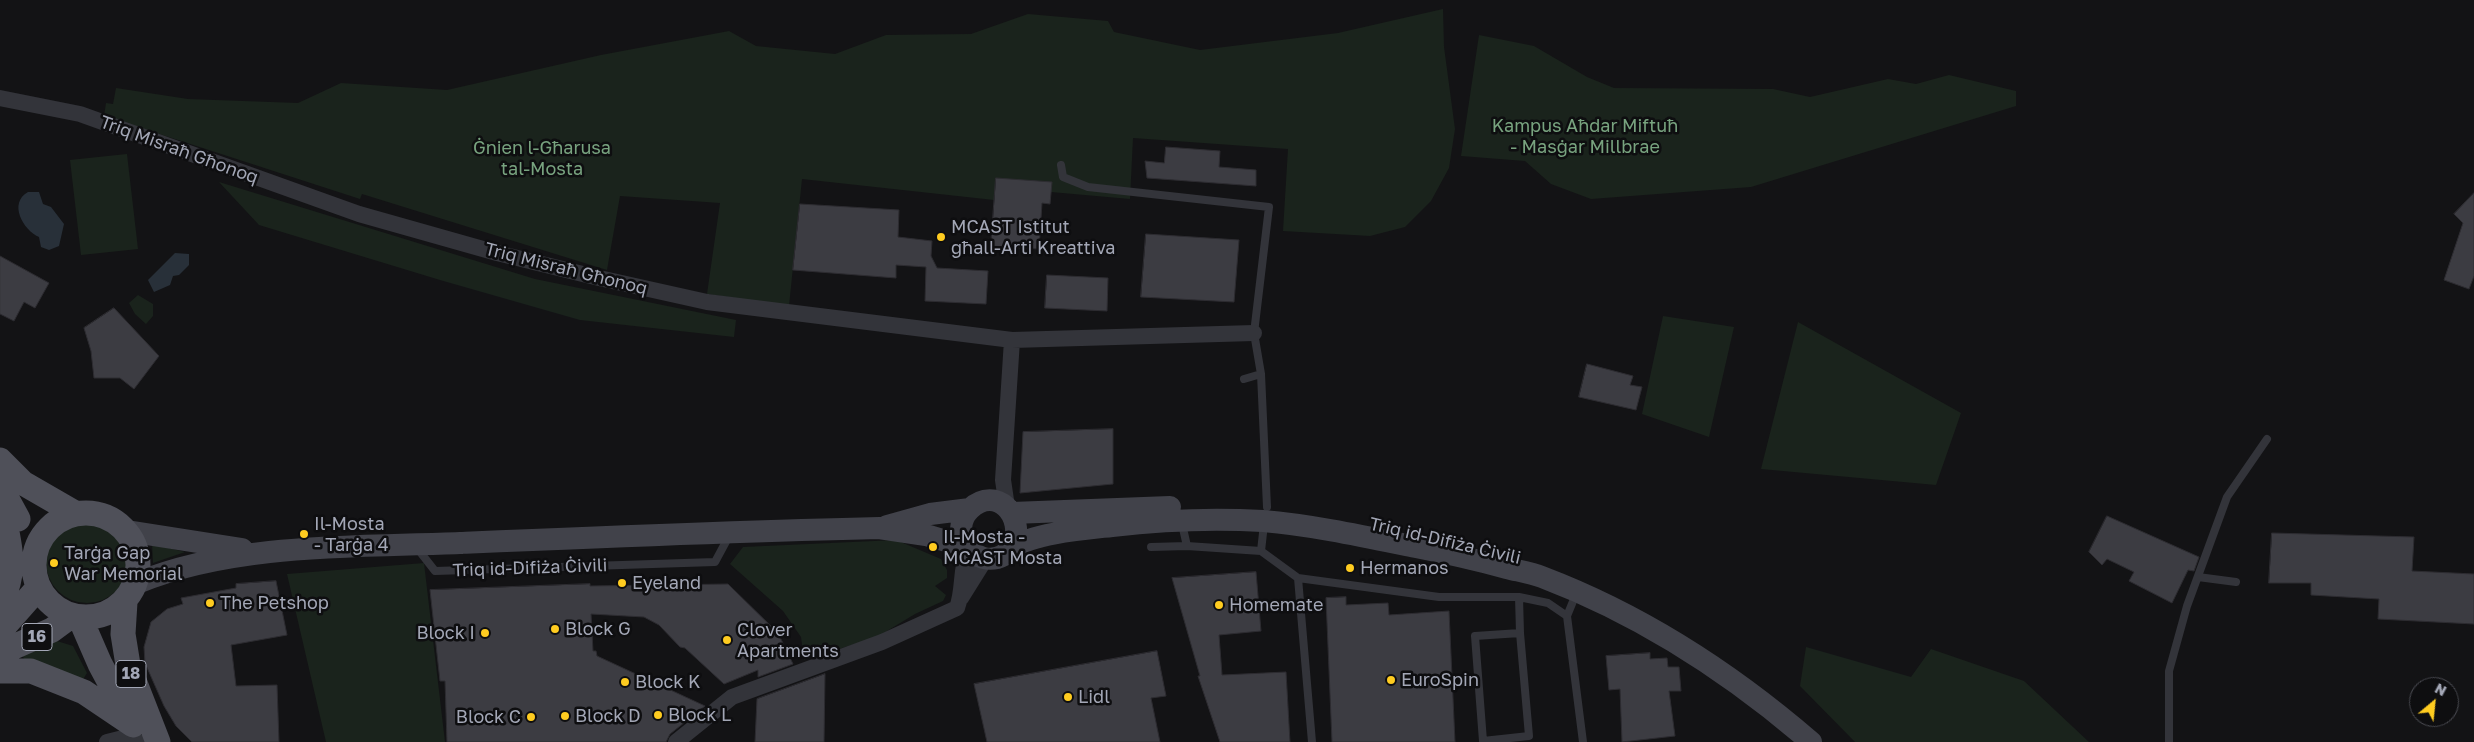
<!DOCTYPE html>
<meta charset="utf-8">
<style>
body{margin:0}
#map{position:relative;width:2474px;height:742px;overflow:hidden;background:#131315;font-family:"Golos Text",sans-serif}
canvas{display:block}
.north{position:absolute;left:2409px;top:677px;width:50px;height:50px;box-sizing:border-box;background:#0e0e10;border:1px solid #4a4b52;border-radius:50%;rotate:28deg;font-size:14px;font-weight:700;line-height:20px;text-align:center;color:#a3a7b6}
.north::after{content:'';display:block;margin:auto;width:18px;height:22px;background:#ffcc20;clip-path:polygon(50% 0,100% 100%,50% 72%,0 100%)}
</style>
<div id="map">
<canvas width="2474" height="742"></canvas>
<div class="north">N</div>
</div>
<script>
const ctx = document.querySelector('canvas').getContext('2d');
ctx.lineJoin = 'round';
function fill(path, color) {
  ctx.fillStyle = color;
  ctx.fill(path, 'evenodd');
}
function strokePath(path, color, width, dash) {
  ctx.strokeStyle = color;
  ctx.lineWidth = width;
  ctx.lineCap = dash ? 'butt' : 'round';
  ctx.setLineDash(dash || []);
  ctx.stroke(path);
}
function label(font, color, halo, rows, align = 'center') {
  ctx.font = font + ' "Golos Text",sans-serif';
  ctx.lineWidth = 5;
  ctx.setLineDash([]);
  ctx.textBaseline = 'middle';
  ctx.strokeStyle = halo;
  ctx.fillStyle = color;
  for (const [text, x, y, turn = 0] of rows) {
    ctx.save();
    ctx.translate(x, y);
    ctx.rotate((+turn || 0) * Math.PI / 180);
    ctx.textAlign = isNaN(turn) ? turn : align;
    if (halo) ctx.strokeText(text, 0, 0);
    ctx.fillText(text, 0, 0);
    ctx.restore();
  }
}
fill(new Path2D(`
 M1443,9L1444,47L1455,129L1449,168L1431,201L1405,227L1370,236L1283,231L1288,149L1133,138L1130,199L1051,192L996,178L994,200L802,179L789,306L707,294L720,203L620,196L607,270L362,194L360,199L104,116L106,103L113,104L116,88L188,99L298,103L341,83L447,90L601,55L729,31L756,46L835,54L886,35L971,34L1028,14L1108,21L1114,32L1200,50L1338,33Z
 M1479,35L1534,46L1587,77L1614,88L1773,89L1810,97L1888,79L1916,84L1949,75L2016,91V106L1751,187L1591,199L1551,184L1525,161L1461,156Z
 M127,154L138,249L81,255L70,160Z
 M219,182L535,279L736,320L734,337L580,320L440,280L259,225Z
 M138,295L153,304V316L146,324L135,314L129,303Z
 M1663,316L1734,327L1709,437L1642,414Z
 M1798,322L1961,413L1936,485L1761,469Z
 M46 562a41 41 0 1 1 82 0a41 41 0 1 1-82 0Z
 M896,540L941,559L947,570V578L935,586L946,595L943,601L915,614L877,637L804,660L801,637L783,611L730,564L743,547Z
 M152,544L185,552L153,563Z
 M424,563L445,742H326L287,574Z
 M57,641L73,646L87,673L82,681L25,661L20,650Z
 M1806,647L1911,677L1931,649L2024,681L2089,742H1855L1800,686Z`), '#1a231c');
fill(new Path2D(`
 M28,192H39L43,204L51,207L64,224L59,246L49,250L41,247L39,237C23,230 8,203 28,192Z
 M175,253L189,254V265L179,275L173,276L170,285L154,292L148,280Z`), '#283039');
const building = new Path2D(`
 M1166,147L1220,151L1219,167L1256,170V186L1147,178L1145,161L1164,163Z
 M996,178L1052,182L1050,204L1042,203L1039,249L991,246Z
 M2474,193V276L2469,289L2444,280L2463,223L2454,214Z
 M800,204L899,210L898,237L932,241L931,256L937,268L988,271L986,304L925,301L926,267L896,265V278L793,270Z
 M1146,234L1239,240L1234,302L1141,297Z
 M0,256L49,283L35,308L24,302L14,321L0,314Z
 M1047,275L1108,278L1107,311L1045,308Z
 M114,308L159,356L134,389L120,378H94L91,351L84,328Z
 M1587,364L1633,376L1630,385L1642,387L1636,410L1579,397Z
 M1113,429V484L1020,493L1023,432Z
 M2107,516L2199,557L2194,571L2188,570L2172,603L2129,581L2134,572L2107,559L2102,565L2089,552Z
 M2272,533L2414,537L2412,571L2474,574V624L2378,619L2379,599L2311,595V583H2269Z
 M1256,572L1261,631L1219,635L1222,675L1286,672L1290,742H1220L1198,676H1200L1172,578Z
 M276,581L287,635L231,645L236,686L277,685L279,742H192L176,726L164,706L145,663L144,647L151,622L167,609L183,604L181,598L236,588V584Z
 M590,584V586L728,584L778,633L793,664L758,677V670L724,684L685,648L680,647L659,625L644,617L591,614L593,651H596L597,656L705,706L670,734L666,742H447L445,681H440L430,590Z
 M1346,597V605L1388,603L1389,615L1449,611L1455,742H1332L1326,598Z
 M1157,651L1166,696L1151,698L1160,742H987L974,684Z
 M1650,653V659L1667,658L1668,667H1679L1681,691H1669L1675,736L1622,742L1620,689L1609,690L1606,656Z
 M825,674L824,742H755L757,699Z`);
fill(building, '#3c3c42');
strokePath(building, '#2d2c31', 1);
strokePath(new Path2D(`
 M1061,165L1063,177L1088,187L1269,207L1254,333L1261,374L1267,507
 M1244,379L1261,374
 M1182,524L1187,546
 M1151,547L1187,546L1261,551L1298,578L1312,742
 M417,548L435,571L715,562L729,536
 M1261,551L1264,524
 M2198,577L2236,582
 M1298,578L1439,597H1519L1548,603L1567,616
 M1576,594L1567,616L1583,742
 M1519,597L1520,633L1529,736L1483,741L1475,636L1520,633
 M2169,742V671L2187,606L2227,497L2267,439`), '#33343a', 8);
strokePath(new Path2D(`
 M0,98L80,114L359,214L497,253L599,278L707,302L1012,340L1003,480L1007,507
 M1012,340L1254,333
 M961,598L986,558
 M107,742L123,738L138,742
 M676,742L732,697L882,642L957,608C964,589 960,569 968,550`), '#33343a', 16);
strokePath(new Path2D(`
 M1012,513L1170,507
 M887,526L930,514L970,509
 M127,531L242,549
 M1013,547C1026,515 996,485 970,509C946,532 975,571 1004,555C1004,554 1011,548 1012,548C1034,533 1085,529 1112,526C1163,520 1212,518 1263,521C1312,525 1367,537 1416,547C1447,553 1477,560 1507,568C1519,571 1531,573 1542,577C1642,615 1731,673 1811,742
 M137,583C234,543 356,547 460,543C600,537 739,531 879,528L926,535L966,547`), '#41424a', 22);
strokePath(new Path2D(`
 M0,460L23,483L75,513
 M0,486L18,519
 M0,507L3,513C11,551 17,569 0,606
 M34 565a52 52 0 1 1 104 0a52 52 0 1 1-104 0Z
 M125,602L123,634L128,665L158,742
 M80,618L100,664L131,722
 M0,631L38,588
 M0,653L52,630L71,616
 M0,671H31L84,692L133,725`), '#4f5059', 25);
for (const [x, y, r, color] of [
 [941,237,5,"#ffcc20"],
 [304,534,5,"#ffcc20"],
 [933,547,5,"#ffcc20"],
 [54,563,5,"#ffcc20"],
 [1350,568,5,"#ffcc20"],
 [622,583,5,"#ffcc20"],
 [210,603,5,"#ffcc20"],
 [1219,605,5,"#ffcc20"],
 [555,629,5,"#ffcc20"],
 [485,633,5,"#ffcc20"],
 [727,640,5,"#ffcc20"],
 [1391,680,5,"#ffcc20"],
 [625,682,5,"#ffcc20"],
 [1068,697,5,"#ffcc20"],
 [658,715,5,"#ffcc20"],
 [565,716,5,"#ffcc20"],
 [531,717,5,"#ffcc20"]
]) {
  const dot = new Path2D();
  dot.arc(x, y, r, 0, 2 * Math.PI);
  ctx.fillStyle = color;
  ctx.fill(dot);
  strokePath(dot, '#0e0e10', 2);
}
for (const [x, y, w] of [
 [37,637,30],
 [131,674,30]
]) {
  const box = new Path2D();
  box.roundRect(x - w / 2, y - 13.5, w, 27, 4);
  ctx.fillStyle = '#0e0e10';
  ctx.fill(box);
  strokePath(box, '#a3a7b6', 1);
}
label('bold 16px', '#a3a7b6', null, [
 ["16",37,637],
 ["18",131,674]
]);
label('18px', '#78a37f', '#0e0e10', [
 ["Kampus Aħdar Miftuħ",1585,126],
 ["- Masġar Millbrae",1585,147],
 ["Ġnien l-Għarusa",542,148],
 ["tal-Mosta",542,169]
]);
label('18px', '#a3a7b6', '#0e0e10', [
 ["Triq Misraħ Għonoq",179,150,20],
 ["Triq Misraħ Għonoq",566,269,14],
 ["Triq id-Difiża Ċivili",1445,541,13],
 ["Triq id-Difiża Ċivili",530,568,-2]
]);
label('18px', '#a3a7b6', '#0e0e10', [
 ["MCAST Istitut",951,227],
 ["għall-Arti Kreattiva",951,248],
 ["Il-Mosta",314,524],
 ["- Tarġa 4",314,545],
 ["Il-Mosta -",943,537],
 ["MCAST Mosta",943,558],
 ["Tarġa Gap",64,553],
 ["War Memorial",64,574],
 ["Hermanos",1360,568],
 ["Eyeland",632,583],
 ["The Petshop",220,603],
 ["Homemate",1229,605],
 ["Block G",565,629],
 ["Clover",737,630],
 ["Apartments",737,651],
 ["Block I",475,633,"right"],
 ["EuroSpin",1401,680],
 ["Block K",635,682],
 ["Lidl",1078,697],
 ["Block L",668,715],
 ["Block D",575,716],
 ["Block C",521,717,"right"]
], 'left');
</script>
